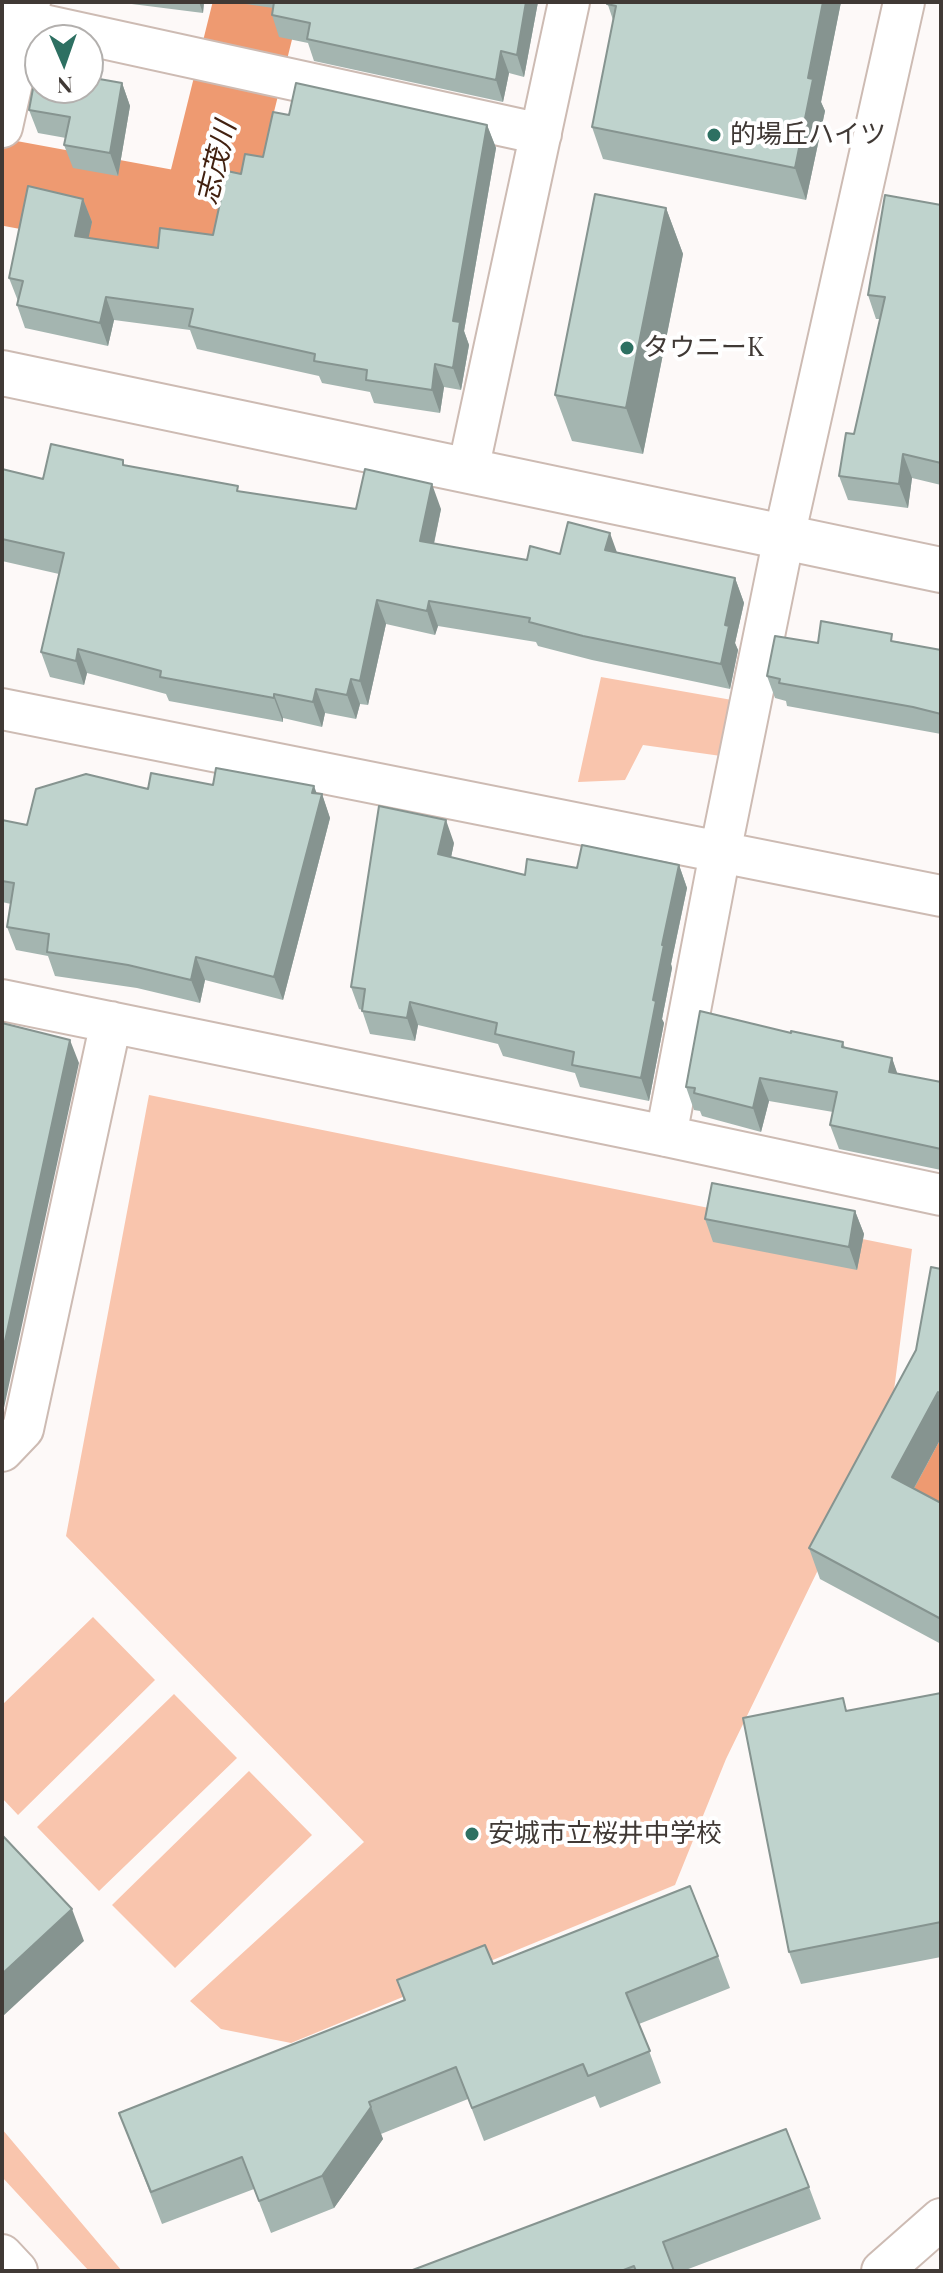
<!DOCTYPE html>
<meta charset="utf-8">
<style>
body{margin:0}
#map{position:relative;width:943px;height:2273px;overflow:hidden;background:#fdf9f8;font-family:"Playfair Display",serif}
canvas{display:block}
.frame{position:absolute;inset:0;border:4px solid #403935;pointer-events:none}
.north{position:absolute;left:24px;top:24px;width:80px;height:80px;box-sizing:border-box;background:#fff;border:2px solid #b3b0ae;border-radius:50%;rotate:178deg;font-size:22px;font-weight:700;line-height:32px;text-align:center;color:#403935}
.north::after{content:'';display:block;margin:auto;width:28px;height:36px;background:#2d7062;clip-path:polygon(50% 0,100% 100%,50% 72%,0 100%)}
</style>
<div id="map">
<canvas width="943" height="2273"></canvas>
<div class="frame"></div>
<div class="north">N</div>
</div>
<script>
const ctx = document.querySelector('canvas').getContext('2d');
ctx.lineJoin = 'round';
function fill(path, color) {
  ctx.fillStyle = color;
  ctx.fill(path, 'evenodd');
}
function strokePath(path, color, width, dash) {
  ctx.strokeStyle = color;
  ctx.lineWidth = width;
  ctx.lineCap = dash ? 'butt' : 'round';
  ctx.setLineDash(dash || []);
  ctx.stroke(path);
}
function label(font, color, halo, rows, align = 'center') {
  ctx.font = font + ' "Playfair Display","Noto Sans JP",serif';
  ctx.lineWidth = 8;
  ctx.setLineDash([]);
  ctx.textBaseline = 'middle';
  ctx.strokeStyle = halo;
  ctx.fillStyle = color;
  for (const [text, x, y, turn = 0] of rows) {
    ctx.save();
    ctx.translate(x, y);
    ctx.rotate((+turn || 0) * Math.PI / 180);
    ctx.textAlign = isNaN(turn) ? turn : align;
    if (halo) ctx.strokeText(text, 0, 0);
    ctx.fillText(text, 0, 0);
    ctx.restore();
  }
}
fill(new Path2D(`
 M601,677L732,700L721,756L643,745L625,780L578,782Z
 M149,1095L912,1249L890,1422L726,1759L675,1885L291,2043L221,2029L190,2001L364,1842L66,1536Z
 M93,1617L155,1680L18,1815L2,1798V1705Z
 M174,1694L237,1758L99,1891L37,1827Z
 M249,1771L312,1835L175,1968L112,1905Z
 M2,2129L122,2271H89L2,2177Z`), '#f9c5ad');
fill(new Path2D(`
 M941,1438V1528L903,1508Z`), '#ee9a71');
strokePath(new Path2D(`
 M2,182L203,219L257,2`), '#ee9a71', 86);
const minor = new Path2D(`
 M2,16L541,134
 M2,127L30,2
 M468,470L569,2
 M2,709L941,896
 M2,1000L666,1136L941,1195
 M666,1136L720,853L784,537L904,2
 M2,1451L23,1429L111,1022
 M2,2255L17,2271
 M882,2271L941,2219`);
const tertiary = new Path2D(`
 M2,373L941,570`);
strokePath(minor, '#cdbbb3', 44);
strokePath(tertiary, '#cdbbb3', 48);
strokePath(minor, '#fff', 40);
strokePath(tertiary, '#fff', 44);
fill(new Path2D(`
 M116,2H204L203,13Z
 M232,2H538L524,77L509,73L503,102L314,61L308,43L279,37L272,15L273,8Z
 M607,2H841L821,102L825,111L806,200L603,159L592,127L613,20Z
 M122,83L130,106L118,176L73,168L64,145L66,138L38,133L29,110Z
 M289,115L487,125L496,148L464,331L469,345L461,390L444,387L440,413L374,403L370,392L322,383L319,376L197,349L190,330L114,320L108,346L25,328L17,305L18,301L9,278L83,199L92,222L88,238L158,248L213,235L241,174L263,157Z
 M941,205V485L912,478L908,508L848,500L839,476L854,434L880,319H876L868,295Z
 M666,208L683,254L643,454L572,441L555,395Z
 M125,465L240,492L356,509H441L434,544L527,560L560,554L617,553L735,578L744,603L735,643L738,650L730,689L592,660L538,646L536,642L438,626L435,635L386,624L368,705L360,704L356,719L325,713L322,727L283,718V722L169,701L166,694L87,673L84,685L50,677L41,652L59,574L2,561V469L43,479Z
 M895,641L941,650V734L787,706L786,701L775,698L767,676L818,643Z
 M213,785L322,794L330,818L283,1000L205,980L200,1003L137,988L55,976L48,956L16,950L7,927L11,904L2,902V820L27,825L148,789Z
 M454,843L451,857L525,875L577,868L679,865L687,888L671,964L672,968L662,1019L664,1023L649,1101L580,1087L575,1073L503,1056L498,1044L418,1025L415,1041L370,1034L362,1010L359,1009L351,987Z
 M791,1033L843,1042L845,1048L892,1058L897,1074L941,1082V1170L839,1149L830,1125L833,1112L769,1101L761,1132L702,1116L700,1111L694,1110L686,1087Z
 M855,1211L864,1234L857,1270L713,1242L705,1219Z
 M941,1269V1438L914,1489L941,1503V1644L820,1579L809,1548L916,1350Z
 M941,1693V1957L801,1984L789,1952L847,1711Z
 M718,1956L730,1988L639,2024L661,2083L600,2108L595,2096L484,2141L468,2099L381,2134L383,2139L334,2208L271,2233L254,2189L162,2224L119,2113L404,2001L397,1980L493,1964Z
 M809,2187L821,2219L683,2271H410Z`), '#a4b5b0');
fill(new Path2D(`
 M199,2H204L203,13Z
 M526,2H538L524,77L517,55Z
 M823,2H841L821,102L825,111L806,200L795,168L808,78Z
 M501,51L509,73L503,102L496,80Z
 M122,83L130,106L118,176L110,153Z
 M487,125L496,148L464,331L469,345L461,390L453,368V321Z
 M83,199L92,222L84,259L75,236Z
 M666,208L683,254L643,454L626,408Z
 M106,297L114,320L108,346L100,323Z
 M435,364L444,387L440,413L432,390Z
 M903,454L912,478L908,508L899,484Z
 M432,484L441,509L429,566L420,541Z
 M610,533L619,558L605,550Z
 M735,578L744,603L735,643L738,650L730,689L721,664L725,625Z
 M377,600L386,624L368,705L360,681Z
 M429,601L438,626L435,635L427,611Z
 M78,649L87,673L84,685L76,661Z
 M351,679L360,704L356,719L347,695Z
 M316,689L325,713L322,727L313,702Z
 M274,694L283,718V722L274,698Z
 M314,786L320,802L322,794L330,818L283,1000L274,977Z
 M446,820L454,843L447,877L438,854Z
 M679,865L687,888L671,964L672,968L662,1019L664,1023L649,1101L641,1078L662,945Z
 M196,957L205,980L200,1003L191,980Z
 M410,1002L418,1025L415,1041L407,1018Z
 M70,1040L79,1063L2,1417V1355Z
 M892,1058L900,1081L889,1072Z
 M760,1078L769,1101L761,1132L753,1108Z
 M855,1211L864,1234L857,1270L849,1247Z
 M938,1392L941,1401V1438L903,1508L892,1477Z
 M72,1909L84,1941L2,2017V1974Z
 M371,2107L383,2139L334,2208L322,2176Z`), '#869490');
const building = new Path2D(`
 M274,2H526L517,55L501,51L496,80L307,39L310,23L272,15Z
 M607,2H823L808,78L813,79L795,168L592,127L616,6L607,4Z
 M37,67L40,68V88H88V77L122,83L110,153L64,145L70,117L29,110Z
 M296,83L487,125L453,321L460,322L453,368L435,364L432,390L366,380L367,370L314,361L315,354L189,326L193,309L106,297L100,323L17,305L23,281L9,278L28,186L83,199L75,236L158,248L160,228L213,235L227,171L241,174L245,154L263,157L273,112L289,115Z
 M595,194L666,208L626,408L555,395Z
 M885,195L941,205V463L903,454L899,484L839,476L846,433L854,434L885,297L868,295Z
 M51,444L123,460V465L238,486L237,491L356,509L365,469L432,484L420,541L527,560L530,546L560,554L568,522L610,533L605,550L735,578L725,625L729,626L721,664L583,636L529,622L530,618L429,601L427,611L377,600L360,681L351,679L347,695L316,689L313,702L274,694V698L160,677L161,671L78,649L76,661L41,652L64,553L2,539V469L43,479Z
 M821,621L892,634L891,641L941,650V714L913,707L779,683L780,679L767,676L775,636L818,643Z
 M216,768L314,786L312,793L322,794L274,977L196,957L191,980L128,965L47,952L49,934L7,927L14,883L2,881V820L27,825L36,789L86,774L148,789L151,773L213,785Z
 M379,806L446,820L438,854L525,875L527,859L577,868L582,845L679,865L662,945H664L653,1000L656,1001L641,1078L572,1065L574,1052L495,1034L497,1023L410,1002L407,1018L362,1011L365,989L351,987Z
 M700,1011L791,1033V1031L843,1042L842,1047L892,1058L889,1072L941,1082V1149L830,1125L837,1092L760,1078L753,1108L694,1093L695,1088L686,1087Z
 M2,1023L70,1040L2,1355Z
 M712,1183L855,1211L849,1247L705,1219Z
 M931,1267L941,1269V1394L938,1392L892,1477L941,1503V1619L809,1548L916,1350Z
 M941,1693V1922L789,1952L743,1718L843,1698L846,1711Z
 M2,1835L72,1909L2,1974Z
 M690,1886L718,1956L626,1993L650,2051L588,2076L583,2064L472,2108L456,2067L369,2102L371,2107L322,2176L259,2201L242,2157L151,2192L119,2113L405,2000L397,1980L485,1945L493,1964Z
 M786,2129L809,2187L663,2242L674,2271H636L634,2266L621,2271H410Z`);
fill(building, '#bfd3cd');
strokePath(building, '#869490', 2);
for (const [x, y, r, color] of [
 [714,135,8,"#2d7062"],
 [627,348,8,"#2d7062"],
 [472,1834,8,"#2d7062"]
]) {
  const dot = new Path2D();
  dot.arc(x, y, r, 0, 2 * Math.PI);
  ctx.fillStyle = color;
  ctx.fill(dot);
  strokePath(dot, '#fff', 3);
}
label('26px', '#403935', '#fff', [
 ["的場丘ハイツ",730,135],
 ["タウニーK",643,348],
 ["安城市立桜井中学校",488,1834]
], 'left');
label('italic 28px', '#422110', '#fff', [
 ["志茂川",217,163,-76]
]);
</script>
